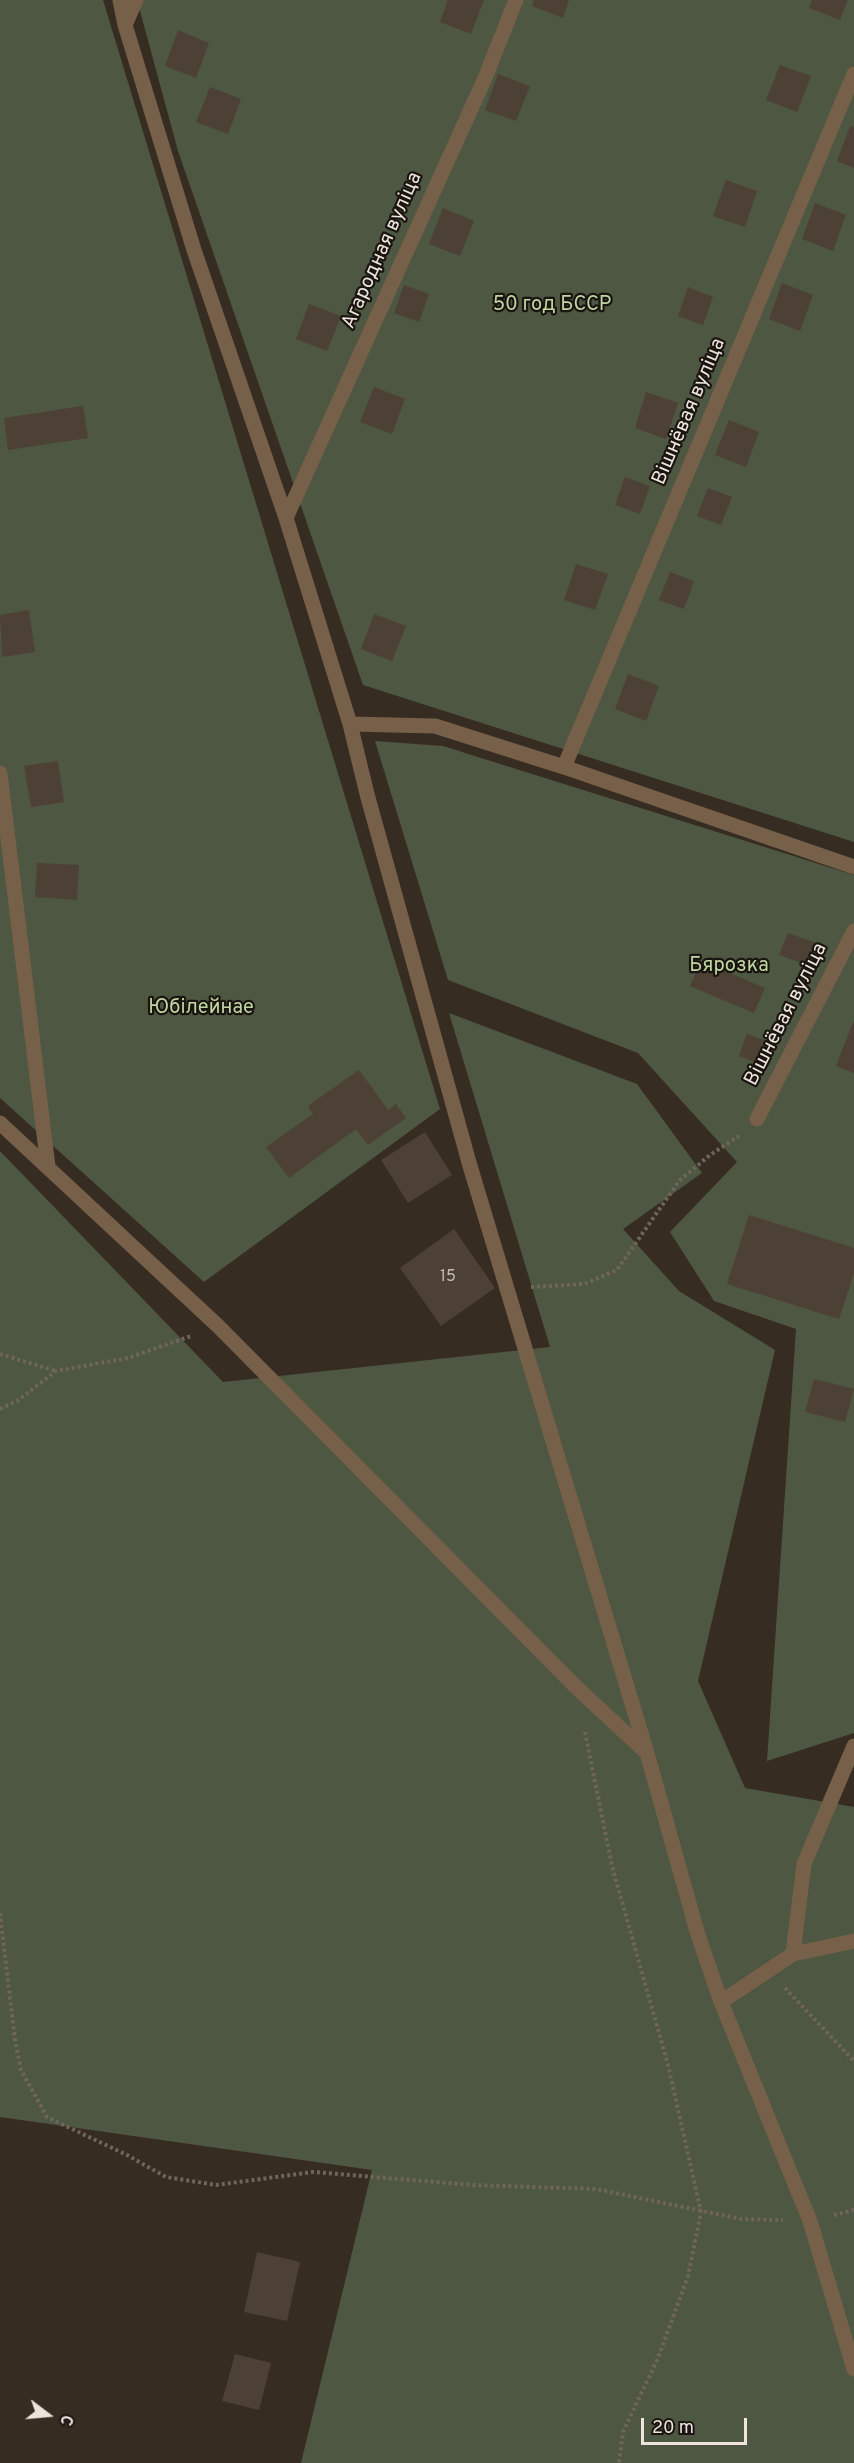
<!DOCTYPE html>
<meta charset="utf-8">
<style>
body{margin:0}
#map{position:relative;width:854px;height:2463px;overflow:hidden;background:#372c21;font-family:Overpass,sans-serif}
canvas{display:block}
.north{position:absolute;left:18px;top:2385px;width:60px;height:60px;-webkit-text-stroke:4px #1a1510;paint-order:stroke;rotate:106deg;font-size:16px;font-weight:700;line-height:24px;text-align:center;color:#ece4dd}
.north::after{content:'';display:block;margin:auto;width:21px;height:27px;background:#ece4dd;clip-path:polygon(50% 0,100% 100%,50% 72%,0 100%)}
.scale{position:absolute;left:641px;top:2418px;width:106px;height:27px;box-sizing:border-box;border:3px solid #ece4dd;border-top:0;padding-left:8px;font-size:18px;line-height:21px;white-space:nowrap;color:#ece4dd;-webkit-text-stroke:4px #1a1510;paint-order:stroke}
</style>
<div id="map">
<canvas width="854" height="2463"></canvas>
<div class="north">С</div>
<div class="scale">20 m</div>
</div>
<script>
const ctx = document.querySelector('canvas').getContext('2d');
ctx.lineJoin = 'round';
function fill(path, color) {
  ctx.fillStyle = color;
  ctx.fill(path, 'evenodd');
}
function strokePath(path, color, width, dash) {
  ctx.strokeStyle = color;
  ctx.lineWidth = width;
  ctx.lineCap = dash ? 'butt' : 'round';
  ctx.setLineDash(dash || []);
  ctx.stroke(path);
}
function label(font, color, halo, rows, align = 'center') {
  ctx.font = font + ' Overpass,sans-serif';
  ctx.lineWidth = 4.5;
  ctx.setLineDash([]);
  ctx.textBaseline = 'middle';
  ctx.strokeStyle = halo;
  ctx.fillStyle = color;
  for (const [text, x, y, turn = 0] of rows) {
    ctx.save();
    ctx.translate(x, y);
    ctx.rotate((+turn || 0) * Math.PI / 180);
    ctx.textAlign = isNaN(turn) ? turn : align;
    if (halo) ctx.strokeText(text, 0, 0);
    ctx.fillText(text, 0, 0);
    ctx.restore();
  }
}
fill(new Path2D(`
 M0,0H103L440,1109L204,1282L0,1098Z
 M137,0H854V842L363,685L178,151Z
 M375,741L443,746L854,875V1733L767,1761L796,1329L714,1301L670,1232L737,1162L638,1053L448,980Z
 M449,1013L637,1084L702,1173L623,1229L679,1291L775,1350L698,1681L745,1788L854,1807V2463H301L372,2170L0,2117V1151L223,1382L550,1347Z`), '#4e5741');
fill(new Path2D(`
 M448,0H484L471,34L440,22Z
 M534,0H569L563,18L532,6Z
 M812,0H848L840,20L809,8Z
 M178,30L209,43L196,78L165,66Z
 M780,65L811,76L797,112L766,100Z
 M498,74L530,86L516,121L485,110Z
 M210,87L241,99L228,134L196,122Z
 M850,126L854,128V168L837,161Z
 M726,180L757,191L745,227L713,216Z
 M815,203L846,215L833,251L802,239Z
 M443,208L474,221L460,256L429,244Z
 M782,283L813,295L800,331L769,319Z
 M404,285L429,294L419,322L394,313Z
 M688,287L713,297L703,325L678,316Z
 M309,304L341,316L327,351L296,339Z
 M374,387L405,399L392,434L360,422Z
 M646,392L678,403L666,439L635,428Z
 M83,406L88,438L8,450L4,418Z
 M729,420L759,432L746,467L715,455Z
 M625,477L650,486L640,514L615,505Z
 M708,488L732,497L721,525L697,516Z
 M576,564L608,574L595,610L564,600Z
 M670,572L694,581L684,609L659,600Z
 M29,610L35,652L2,657L0,615Z
 M374,614L406,626L392,661L361,649Z
 M628,674L659,686L646,721L615,709Z
 M58,761L64,802L31,807L24,766Z
 M37,863L79,865L77,900L35,897Z
 M788,933L816,943L808,965L779,955Z
 M701,961L765,988L754,1013L690,986Z
 M854,1020V1073L836,1066Z
 M747,1034L776,1044L768,1067L739,1056Z
 M359,1070L388,1110L396,1104L406,1118L368,1145L356,1129L289,1178L266,1147L313,1114L308,1106Z
 M425,1132L452,1175L408,1203L381,1160Z
 M749,1215L854,1248V1273L839,1319L727,1284Z
 M454,1229L495,1288L441,1326L400,1268Z
 M814,1379L854,1389L845,1422L805,1412Z
 M257,2252L300,2262L287,2321L244,2312Z
 M235,2354L271,2363L259,2410L222,2401Z`), '#4d4035');
strokePath(new Path2D(`
 M531,1287L584,1284L617,1270L679,1181L710,1155L739,1136
 M0,1354L56,1371
 M0,1409L17,1401L56,1371L128,1358L191,1336
 M585,1732L612,1866L668,2065L701,2212L688,2276L658,2358L623,2432L619,2463
 M0,1913L15,2040L21,2070L47,2117L127,2155L166,2177L216,2185L313,2172L473,2185L596,2189L741,2219L783,2220
 M785,1988L854,2061
 M834,2215L854,2210`), '#6f655b', 4, [3, 3]);
strokePath(new Path2D(`
 M120,0L125,25L194,250L286,518L350,724L367,794L470,1166L647,1753L698,1935L721,2002L810,2221L854,2369
 M125,25L136,0
 M286,518L485,78L516,0
 M350,724L435,726L564,767L854,867
 M564,767L854,74
 M0,773L48,1167
 M757,1119L854,931
 M0,1123L218,1326L576,1687L647,1753
 M793,1954L804,1864L854,1746
 M721,2002L793,1954L854,1941`), '#776049', 15);
label('16px', '#c4bbb3', null, [
 ["15",448,1278]
]);
label('20px', '#ece4dd', '#1a1510', [
 ["Агародная вуліца",383,251,-66],
 ["Вішнёвая вуліца",690,412,-67],
 ["Вішнёвая вуліца",787,1015,-63]
]);
label('20px', '#c0d6a3', '#1a1510', [
 ["50 год БССР",552,306],
 ["Бярозка",729,967],
 ["Юбілейнае",201,1009]
]);
</script>
